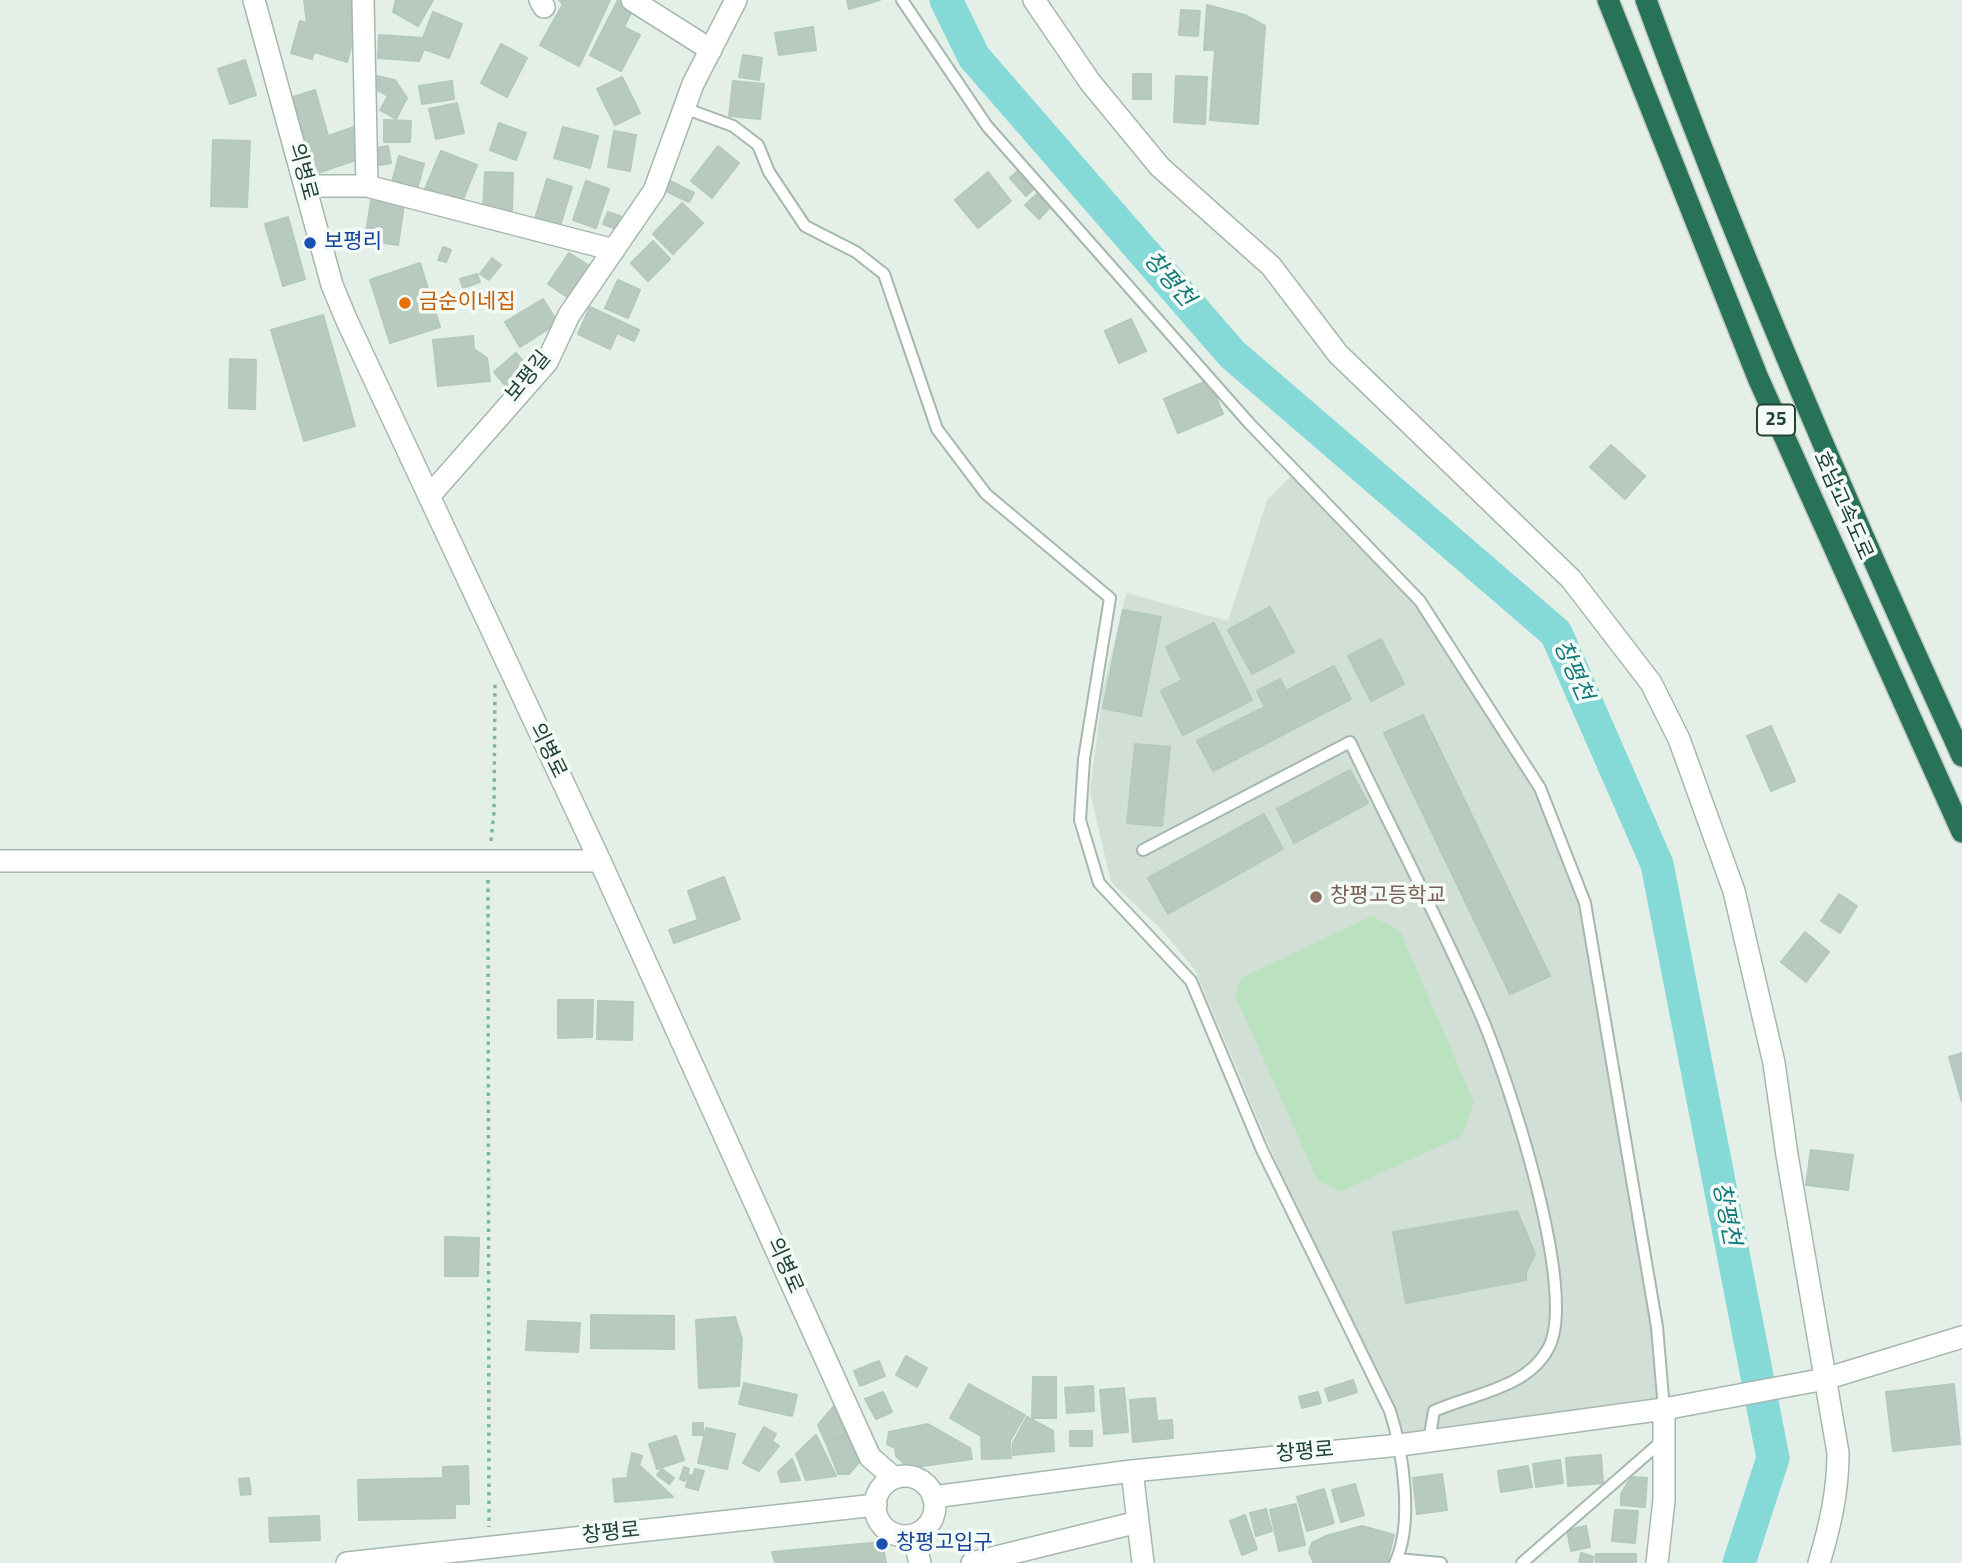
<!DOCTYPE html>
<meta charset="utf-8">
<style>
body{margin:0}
canvas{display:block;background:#e3efe7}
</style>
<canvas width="1962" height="1563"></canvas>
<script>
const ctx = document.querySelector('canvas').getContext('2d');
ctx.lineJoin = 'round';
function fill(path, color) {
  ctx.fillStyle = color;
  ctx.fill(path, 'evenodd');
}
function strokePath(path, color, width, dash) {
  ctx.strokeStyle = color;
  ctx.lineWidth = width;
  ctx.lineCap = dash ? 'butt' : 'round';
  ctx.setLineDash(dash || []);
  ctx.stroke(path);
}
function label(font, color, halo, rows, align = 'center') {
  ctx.font = font + ' "Titillium Web","Noto Sans KR",sans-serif';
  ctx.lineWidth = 7;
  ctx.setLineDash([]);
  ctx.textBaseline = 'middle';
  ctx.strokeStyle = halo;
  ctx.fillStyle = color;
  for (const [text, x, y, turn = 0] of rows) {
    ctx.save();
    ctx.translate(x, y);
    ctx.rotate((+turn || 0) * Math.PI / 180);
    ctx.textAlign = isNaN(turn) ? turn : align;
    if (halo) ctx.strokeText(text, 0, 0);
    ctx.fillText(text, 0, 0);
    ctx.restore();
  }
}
fill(new Path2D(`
 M1292,475L1417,607L1536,792L1580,907L1652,1331L1660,1406L1403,1441L1293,1202L1195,970L1161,929L1111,882L1090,792L1103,689L1126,593L1228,621L1267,500Z`), '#d1dfd6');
fill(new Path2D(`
 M1372,916L1400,931L1474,1102L1462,1136L1341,1191L1318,1181L1235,995L1241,978Z`), '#bae2be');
strokePath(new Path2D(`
 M946,0L974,57L1232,354L1556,633L1657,864L1773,1458L1739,1563`), '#85dad8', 33);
const building = new Path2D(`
 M304,0H354V37L307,23Z
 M396,0H433L418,26L393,12Z
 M559,0H610L579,66L540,45L563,4Z
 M618,0L634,7L624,27L640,35L621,71L590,55Z
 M847,0H880L849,9Z
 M1207,5L1245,15L1265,26L1258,124L1210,120L1215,50H1204Z
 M1181,10L1200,11L1198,36L1179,35Z
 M433,12L462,24L449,58L424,49L419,61L378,58L379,35L423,38Z
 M300,21L354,37L347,62L314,52L312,59L291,53Z
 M813,27L816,50L779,55L775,33Z
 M501,44L527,58L507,97L481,83Z
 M743,55L762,58L759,80L739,77Z
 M245,60L256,95L230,104L218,69Z
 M1133,74H1151V99H1133Z
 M372,75L395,80L407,98L396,119L380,110L388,96L370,86Z
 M1176,76L1207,77L1205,124L1174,122Z
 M622,77L640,113L615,125L597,89Z
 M452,81L454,99L422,104L419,86Z
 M733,81L764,84L760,119L729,116Z
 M315,90L328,136L354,127L364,157L315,174L293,97Z
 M457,103L464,133L436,139L429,109Z
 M384,120L411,121L410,142H384Z
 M499,123L526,133L516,160L490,150Z
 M563,127L598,136L590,168L554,158Z
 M614,131L636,135L630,171L608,167Z
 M213,140L250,141L247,207L211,206Z
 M388,146L391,163L380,165L377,148Z
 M718,146L739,163L712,198L691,181Z
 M441,151L477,165L461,204L425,189Z
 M399,156L424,164L416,193L391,186Z
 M1019,170L1035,188L1026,196L1010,178Z
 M485,172L513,173L512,210L483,209Z
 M988,172L1011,201L978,228L955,200Z
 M547,179L572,187L560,226L535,219Z
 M586,181L609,189L596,228L573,220Z
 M670,181L694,193L689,202L666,191Z
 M1037,194L1050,207L1039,219L1025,205Z
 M371,200L404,205L398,245L365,240Z
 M682,203L703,223L673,254L653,234Z
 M608,212L628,219L624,232L603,224Z
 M288,217L305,279L283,286L265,224Z
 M653,241L670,259L648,281L631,263Z
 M443,247L451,250L446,262L438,260Z
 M569,253L591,267L570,299L548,284Z
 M492,258L501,265L489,280L480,274Z
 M420,263L440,327L390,343L370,280Z
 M477,274L480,282L463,288L460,279Z
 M618,280L640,290L628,318L605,308Z
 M543,299L558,323L520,347L505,322Z
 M590,307L639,330L634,341L617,333L610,349L578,334Z
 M323,315L355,426L304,441L271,330Z
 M1131,319L1146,351L1119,363L1105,331Z
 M473,336L474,349L487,358L490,381L438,386L433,340Z
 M516,353L533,373L511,392L494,372Z
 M230,359L256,360L255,409L229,408Z
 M1209,380L1223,414L1178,433L1164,399Z
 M1611,445L1645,476L1625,499L1590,467Z
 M1270,607L1294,652L1252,674L1228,630Z
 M1123,610L1161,617L1141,716L1103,708Z
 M1214,623L1252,700L1183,735L1161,691L1182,680L1166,647Z
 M1381,639L1404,684L1371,701L1348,656Z
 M1334,666L1351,699L1213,771L1197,741L1265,707L1257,691L1280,679L1286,691Z
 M1423,715L1550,976L1510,994L1384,733Z
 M1771,726L1795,781L1771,791L1747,736Z
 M1135,744L1170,747L1162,826L1127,823Z
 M1350,770L1368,803L1294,843L1277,809Z
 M1264,814L1283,849L1168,914L1148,878Z
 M724,877L740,919L674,943L669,930L698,920L688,891Z
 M1839,894L1857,906L1840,933L1821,921Z
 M1805,932L1829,952L1806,982L1781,962Z
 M558,1000H593L592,1037L558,1038Z
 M598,1001L633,1002L632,1040L597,1039Z
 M1962,1053V1102L1949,1057Z
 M1811,1150L1853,1155L1848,1190L1806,1185Z
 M1517,1211L1535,1254L1526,1272V1280L1406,1303L1393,1232Z
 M445,1237L479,1238L478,1276H445Z
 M591,1315L674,1316V1349L591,1348Z
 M735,1317L742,1339L739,1386L699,1388L696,1320Z
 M528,1321L580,1323L578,1352L526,1350Z
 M906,1356L927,1368L917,1387L896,1375Z
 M879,1361L885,1376L860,1386L854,1371Z
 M1033,1377H1056V1418H1032Z
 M1353,1380L1357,1392L1329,1401L1325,1389Z
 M744,1383L797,1395L792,1416L739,1404Z
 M969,1384L1025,1415L1010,1441L1011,1458L982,1459L981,1436L950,1418Z
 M1954,1384L1960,1444L1893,1451L1886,1392Z
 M1093,1386L1094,1411L1067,1413L1065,1388Z
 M1124,1388L1128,1432L1104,1434L1100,1390Z
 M883,1392L892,1412L876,1419L865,1399Z
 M1318,1392L1321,1403L1302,1408L1299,1397Z
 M1155,1398L1157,1421L1172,1420L1173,1438L1133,1442L1130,1400Z
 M834,1406L846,1434L825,1441L818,1425Z
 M1027,1417L1053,1431L1054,1451L1013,1455V1443Z
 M693,1423H703V1435H693Z
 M928,1424L970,1448L972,1459L909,1468L896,1456L895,1448L887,1444L889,1432Z
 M764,1427L776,1434L772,1441L779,1446L759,1471L743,1463Z
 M706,1428L735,1434L727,1469L698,1463Z
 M1070,1431H1092V1446H1070Z
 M851,1434L860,1461L849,1474H838L826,1443Z
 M816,1435L836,1476L806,1480L796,1454Z
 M676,1436L684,1460L657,1469L649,1444Z
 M632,1453L642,1456L639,1465L673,1497L615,1502L613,1479L627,1478Z
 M1601,1455L1603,1483L1568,1486L1566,1458Z
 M792,1459L800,1480L781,1482L778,1472Z
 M1560,1460L1563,1483L1536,1487L1533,1464Z
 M468,1466L469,1504H455V1518L359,1520L358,1480L443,1478V1467Z
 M1528,1466L1532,1487L1501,1492L1498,1471Z
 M684,1467L689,1469L685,1481L680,1479Z
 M662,1469L674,1478L669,1484L657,1475Z
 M695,1469L704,1471L698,1490L686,1487L689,1475L693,1476Z
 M1442,1474L1447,1510L1417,1514L1413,1478Z
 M1631,1477L1647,1478L1645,1507L1621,1505V1494Z
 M249,1478L251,1494L241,1495L239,1479Z
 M1355,1484L1364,1515L1341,1522L1332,1490Z
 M1324,1489L1334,1523L1307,1531L1297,1497Z
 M1296,1504L1305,1545L1279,1551L1270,1510Z
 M1266,1509L1272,1531L1256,1536L1250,1513Z
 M1615,1510L1638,1511L1635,1543L1612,1541Z
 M1245,1515L1257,1549L1242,1555L1230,1521Z
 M319,1516L320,1540L270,1542L269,1518Z
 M1362,1526L1394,1535L1387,1563H1314L1309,1552L1312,1543L1326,1536Z
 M1586,1526L1590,1547L1571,1551L1567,1530Z
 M882,1542L886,1563L775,1562L772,1552Z
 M1581,1553L1594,1557L1592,1563H1579Z
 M1596,1554H1636V1563H1596Z`);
fill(building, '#b8cac0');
strokePath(building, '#b4c9bd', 2);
const lane = new Path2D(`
 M902,0L987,126L1249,423L1420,601L1540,788L1585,903L1657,1327L1664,1409
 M684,108L733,126L758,145L769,172L805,226L856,252L884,274L937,429L986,494L1110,598L1084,759L1080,820L1099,883L1191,981L1262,1150L1390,1411C1403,1452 1414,1523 1395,1563
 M1143,850L1350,742C1393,832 1439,920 1479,1011C1506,1072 1580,1293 1548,1349C1526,1389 1472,1394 1434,1411L1429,1441
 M1397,1559L1441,1563
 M1522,1563L1662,1441`);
const street = new Path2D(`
 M254,0L332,285L347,321L600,861L870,1457L894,1478
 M363,0L367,186
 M540,0L544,7
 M632,0L711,50
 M1034,0L1090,82L1160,167L1271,266L1338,354L1571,579L1651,683L1679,739L1734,891L1774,1063L1787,1155L1838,1453C1838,1492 1830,1526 1819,1563
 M306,186H367L614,250
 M431,494L547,362L569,315L654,191L693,84L736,0
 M0,861H600
 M1132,1471L1143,1563
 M875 1506a30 30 0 1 1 60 0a30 30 0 1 1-60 0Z
 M933,1497L1132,1471L1400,1445L1664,1409L1825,1379L1962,1337
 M913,1535L920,1563
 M347,1563L876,1505
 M972,1563L1138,1522
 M1657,1563L1664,1500V1409`);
const highway = new Path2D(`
 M1608,0L1758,378L1962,832
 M1646,0C1740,257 1848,508 1962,756`);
strokePath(lane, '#a5b8ad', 14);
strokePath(street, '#a5b8ad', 24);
strokePath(highway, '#c1cac6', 24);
strokePath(new Path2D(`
 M491,841L494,812L495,682
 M488,880L489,1527`), '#80b69c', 3.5, [3.5, 5]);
strokePath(lane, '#fff', 10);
strokePath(street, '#fff', 21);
strokePath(highway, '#287257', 21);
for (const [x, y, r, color] of [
 [310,243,7,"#1a4fb4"],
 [405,303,7,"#e8710a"],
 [1316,897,7,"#8d6e63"],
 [882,1544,7,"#1a4fb4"]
]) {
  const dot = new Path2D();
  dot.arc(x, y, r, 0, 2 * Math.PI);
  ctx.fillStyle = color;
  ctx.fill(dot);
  strokePath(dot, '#f4faf6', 2.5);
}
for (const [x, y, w] of [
 [1776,420,38]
]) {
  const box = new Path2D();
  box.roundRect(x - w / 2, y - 15.5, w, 31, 5);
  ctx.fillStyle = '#f4faf6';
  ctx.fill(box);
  strokePath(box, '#204233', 2);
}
label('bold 19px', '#204233', null, [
 ["25",1776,420]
]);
label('21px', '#204233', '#f4faf6', [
 ["의병로",302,172,75],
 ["보평길",529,377,-51],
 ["호남고속도로",1842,506,66],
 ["의병로",547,751,64],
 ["의병로",784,1266,66],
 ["창평로",1305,1453,-5],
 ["창평로",611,1534,-6]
]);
label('21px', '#164399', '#f4faf6', [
 ["보평리",324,243],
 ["창평고입구",896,1544]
], 'left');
label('21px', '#c56008', '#f4faf6', [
 ["금순이네집",419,303]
], 'left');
label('21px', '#785e54', '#f4faf6', [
 ["창평고등학교",1330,897]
], 'left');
label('italic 23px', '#127a7a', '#f4faf6', [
 ["창평천",1168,280,49],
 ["창평천",1572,671,66],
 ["창평천",1725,1214,79]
]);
</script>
